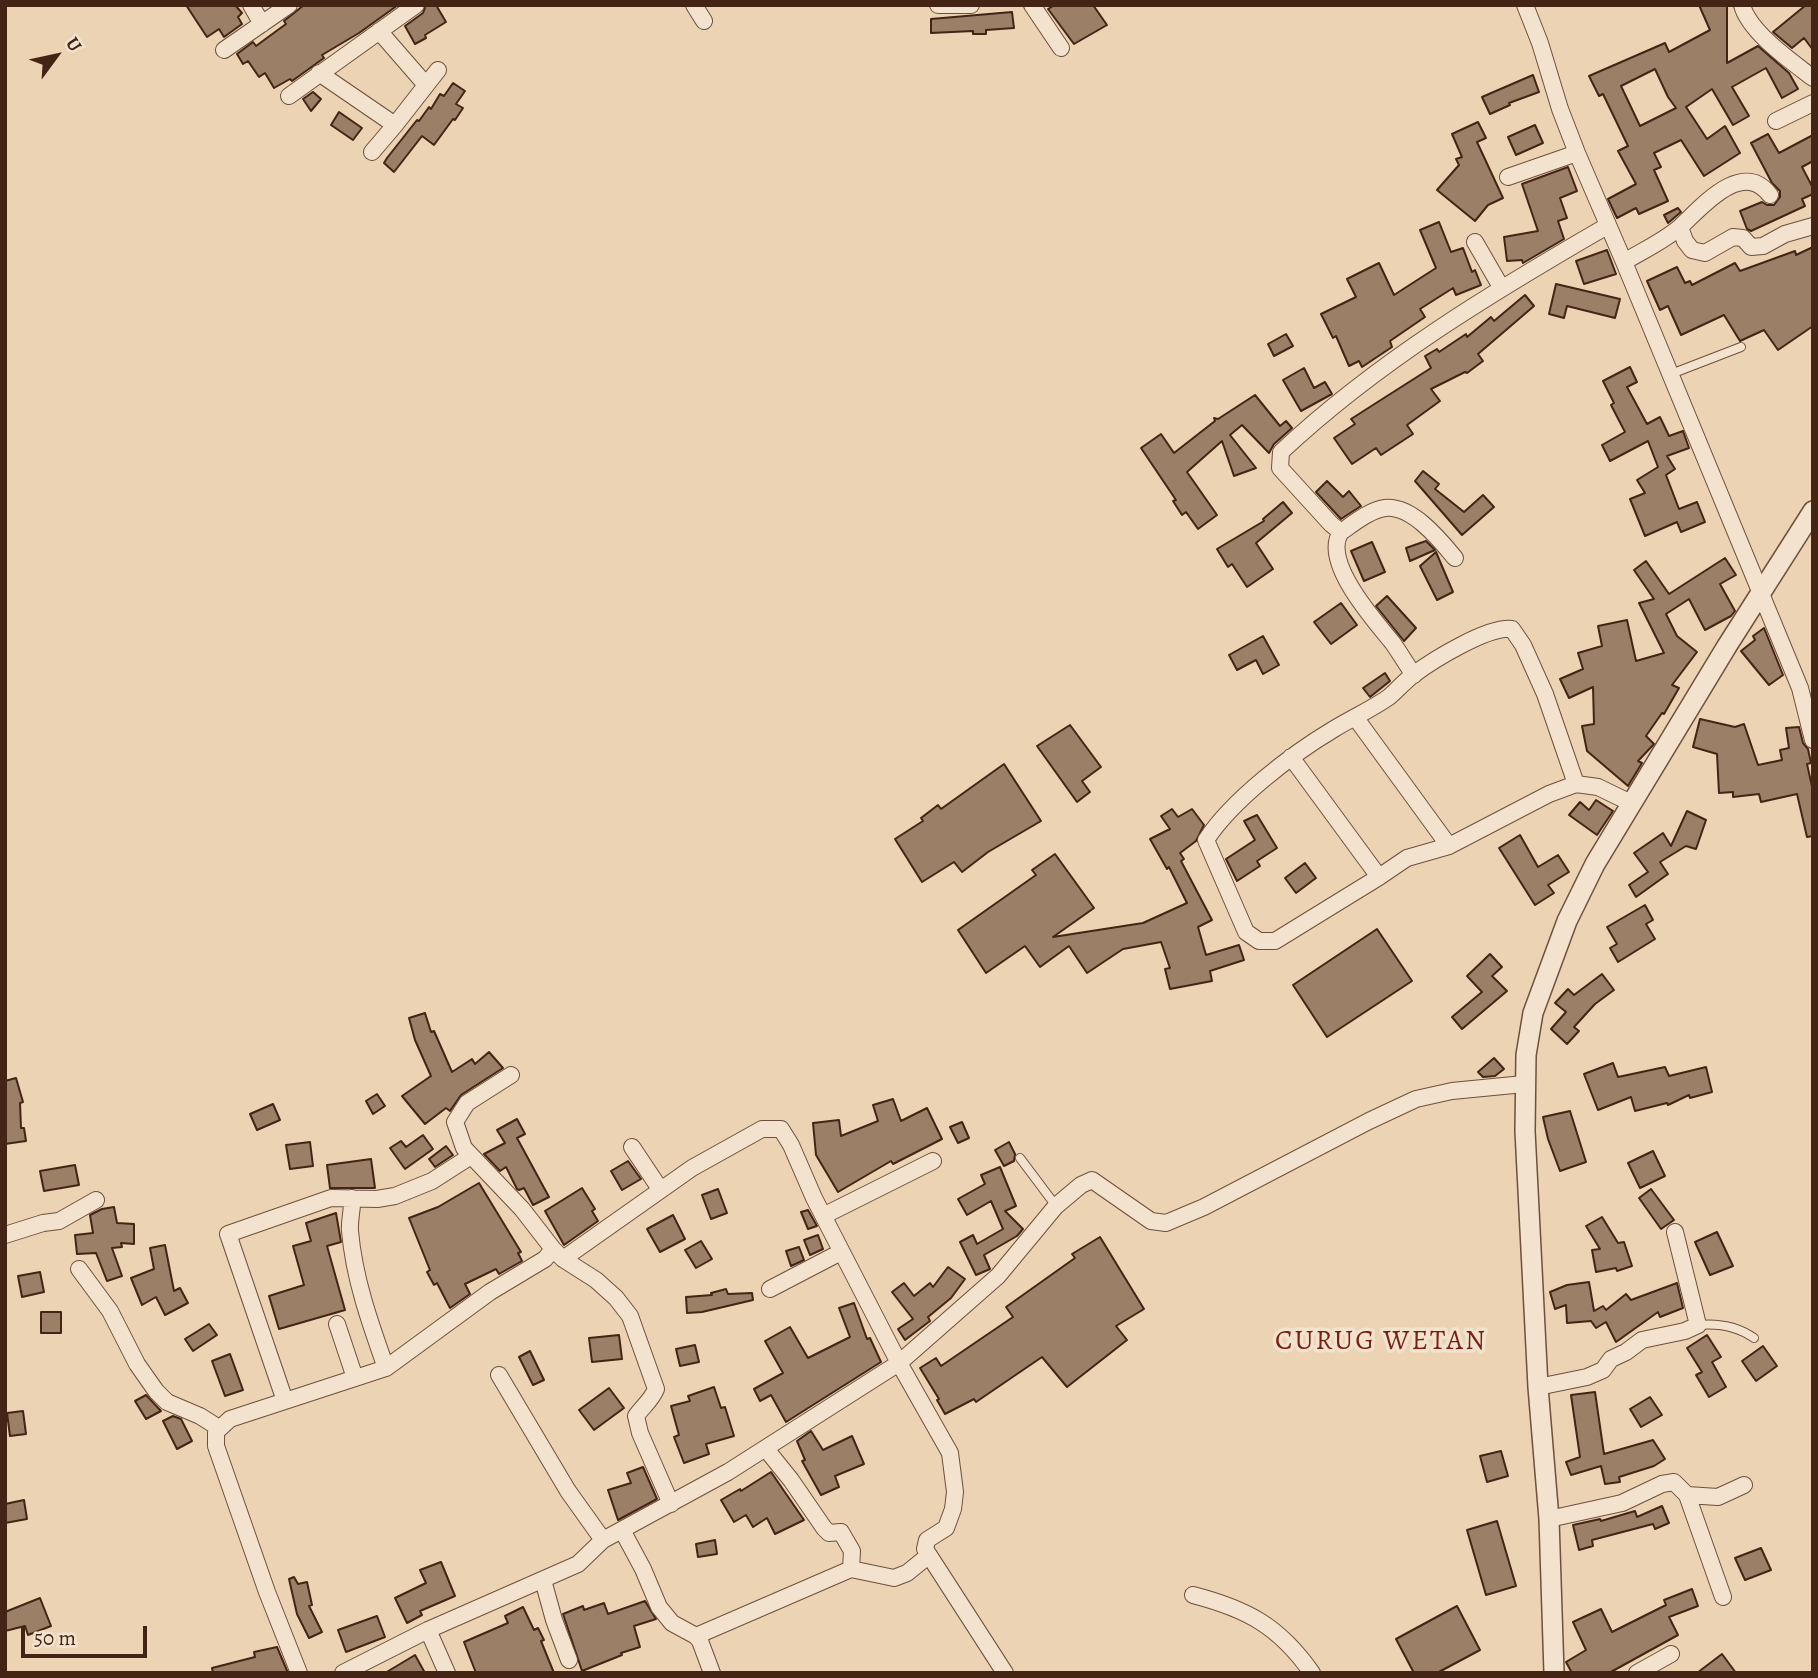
<!DOCTYPE html>
<style>
body{margin:0}
#map{position:relative;width:1818px;height:1678px;overflow:hidden;background:#ebd3b3;font-family:Alegreya,serif}
canvas{display:block}
.frame{position:absolute;inset:0;border:7px solid #442515;pointer-events:none}
.north{position:absolute;left:21px;top:21px;width:70px;height:70px;-webkit-text-stroke:5px #f2e2ce;paint-order:stroke;rotate:57deg;font-size:19px;font-weight:700;line-height:28px;text-align:center;color:#442515}
.north::after{content:'';display:block;margin:auto;width:24px;height:32px;background:#442515;clip-path:polygon(50% 0,100% 100%,50% 72%,0 100%)}
.scale{position:absolute;left:21px;top:1626px;width:126px;height:32px;box-sizing:border-box;border:4px solid #442515;border-top:0;padding-left:9px;font-size:21px;line-height:24px;white-space:nowrap;color:#442515;-webkit-text-stroke:5px #f2e2ce;paint-order:stroke}
</style>
<div id="map">
<canvas width="1818" height="1678"></canvas>
<div class="frame"></div>
<div class="north">U</div>
<div class="scale">50 m</div>
</div>
<script>
const ctx = document.querySelector('canvas').getContext('2d');
ctx.lineJoin = 'round';
function fill(path, color) {
  ctx.fillStyle = color;
  ctx.fill(path, 'evenodd');
}
function strokePath(path, color, width, dash) {
  ctx.strokeStyle = color;
  ctx.lineWidth = width;
  ctx.lineCap = dash ? 'butt' : 'round';
  ctx.setLineDash(dash || []);
  ctx.stroke(path);
}
function label(font, color, halo, rows, align = 'center') {
  ctx.font = font + ' Alegreya,serif';
  ctx.lineWidth = 7;
  ctx.setLineDash([]);
  ctx.textBaseline = 'middle';
  ctx.strokeStyle = halo;
  ctx.fillStyle = color;
  for (const [text, x, y, turn = 0] of rows) {
    ctx.save();
    ctx.translate(x, y);
    ctx.rotate((+turn || 0) * Math.PI / 180);
    ctx.textAlign = isNaN(turn) ? turn : align;
    if (halo) ctx.strokeText(text, 0, 0);
    ctx.fillText(text, 0, 0);
    ctx.restore();
  }
}
const building = new Path2D(`
 M186,5H235L242,13L238,17L242,24L224,37L219,29L207,37Z
 M304,5H398L359,33L322,55L324,58L292,81L290,79L274,88L265,73L259,77L248,61L243,64L237,54L253,42L256,46L275,32L286,24L284,21Z
 M426,5H436L446,22L425,35L426,38L415,44L405,26L423,13Z
 M1055,5H1093L1107,25L1074,44L1048,9Z
 M1699,5H1727V63L1758,46L1789,73L1798,89L1782,98L1766,68L1732,87L1749,116L1733,125L1712,89L1686,107L1707,139L1725,126L1740,153L1704,176L1681,140L1654,153L1661,167L1654,170L1668,201L1639,214L1636,208L1617,218L1608,199L1636,184L1618,151L1628,146L1603,94L1599,96L1589,76L1665,43L1669,52L1710,30ZM1655,69L1668,97L1676,108L1640,126L1621,86Z
 M1806,5H1813V50L1804,38L1792,48L1773,32Z
 M1012,12L1014,28L986,30V34H973V31L931,33V19Z
 M1533,75L1539,92L1509,103L1510,105L1490,114L1482,97Z
 M453,83L465,91L456,104L463,108L455,120L453,119L434,145L422,136L394,172L384,163L387,158L417,120L419,121L429,107L431,109L440,94L444,96Z
 M313,92L321,99L311,111L303,99Z
 M339,112L362,128L353,140L331,125Z
 M1478,122L1486,138L1477,142L1503,198L1488,205L1475,221L1437,190L1459,165L1456,159L1462,157L1452,134Z
 M1535,125L1543,143L1516,155L1508,137Z
 M1768,134L1779,153L1813,135V161L1802,167L1813,188V194L1802,199L1805,206L1751,231L1747,229L1740,211L1762,202L1767,205H1774L1780,197V191L1772,183L1751,143Z
 M1568,167L1577,191L1560,198L1567,218L1558,221L1564,239L1523,263L1522,260L1507,261L1504,237L1538,231L1522,184Z
 M1678,208L1681,212L1668,223L1664,215Z
 M1439,222L1451,252L1463,248L1472,272L1475,270L1481,285L1456,295L1453,288L1420,309L1425,317L1390,341L1392,347L1362,367L1359,361L1349,366L1336,336L1333,338L1321,314L1356,297L1347,279L1379,263L1394,295L1436,268L1420,230Z
 M1813,247V326L1778,350L1764,330L1740,341L1724,315L1681,335L1668,306L1660,310L1647,281L1677,267L1685,283L1690,281L1692,285L1735,263L1740,271L1795,251L1796,255Z
 M1607,250L1616,274L1584,284L1576,261Z
 M1556,284L1620,299L1615,318L1567,306L1564,318L1549,314Z
 M1525,295L1534,306L1478,354L1483,361L1467,373L1465,372L1431,389L1440,401L1407,425L1413,434L1381,455L1376,448L1352,464L1334,438L1355,424L1351,419L1431,368L1425,356L1437,349L1439,352L1466,334L1467,337L1491,317L1494,321Z
 M1286,334L1293,346L1274,356L1268,344Z
 M1630,367L1637,382L1627,387L1647,424L1660,417L1669,436L1683,431L1689,448L1667,456L1675,469L1666,475L1679,509L1697,502L1705,522L1681,532L1677,522L1645,536L1630,499L1645,493L1637,480L1658,467L1648,441L1610,461L1602,445L1625,432L1611,405L1614,403L1603,381Z
 M1304,368L1314,388L1325,382L1332,394L1301,411L1283,380Z
 M1255,395L1280,426L1286,421L1292,428L1274,444L1269,453L1242,425L1230,435L1256,468L1234,476L1222,441L1187,472L1217,515L1198,529L1186,512L1182,515L1173,501L1176,500L1141,448L1161,434L1174,453L1215,421L1214,418L1218,419Z
 M1423,471L1439,484L1435,489L1464,512L1483,495L1494,507L1462,535L1415,481Z
 M1327,481L1343,497L1349,491L1361,506L1341,519L1316,492Z
 M1283,502L1292,513L1256,543L1273,569L1247,587L1232,564L1228,567L1217,549L1264,521L1263,519Z
 M1426,541L1435,550L1410,561L1406,548Z
 M1372,542L1385,572L1364,581L1351,551Z
 M1436,552L1453,592L1437,600L1420,566Z
 M1725,558L1736,575L1720,584L1735,611L1731,616L1705,630L1689,599L1666,614L1677,636L1697,652L1672,685L1679,688L1664,714L1662,713L1646,736L1654,744L1638,761L1642,763L1628,786L1587,751L1582,726L1594,724L1593,687L1569,698L1560,679L1583,669L1578,653L1602,646L1598,626L1627,620L1636,661L1664,653L1639,603L1654,599L1634,570L1646,561L1669,594Z
 M1387,596L1416,628L1404,641L1376,606Z
 M1341,603L1357,625L1331,644L1314,622Z
 M1764,628L1783,675L1769,685L1741,651L1755,640L1753,636Z
 M1263,636L1279,665L1263,674L1256,660L1237,670L1229,655Z
 M1385,673L1390,681L1370,697L1363,688Z
 M1700,719L1735,727L1744,724L1758,765L1782,760L1780,750L1789,748L1786,728L1799,727L1803,743L1808,749L1811,763L1807,764L1813,791V836L1807,837L1797,794L1761,802L1759,794L1733,797V792L1719,793L1717,754L1693,747Z
 M1070,725L1101,767L1082,781L1090,792L1077,802L1037,746Z
 M1004,764L1041,821L988,852L962,872L954,862L922,882L895,839L923,821L921,818L938,805L941,809Z
 M1596,800L1613,811L1597,835L1569,815L1580,802L1589,810Z
 M1172,809L1178,817L1192,809L1204,825L1196,841L1180,853L1184,859L1181,861L1212,920L1198,927L1206,955L1239,945L1244,960L1210,971L1212,981L1170,989L1165,969L1170,968L1161,942L1123,949L1087,973L1069,946L1040,967L1025,946L986,973L958,930L1036,875L1032,870L1055,854L1094,908L1053,937L1143,923L1187,903L1169,867L1167,869L1150,839L1170,829L1161,816Z
 M1687,811L1706,820L1696,849L1686,846L1660,862L1668,874L1636,897L1629,885L1648,872L1634,853L1663,833L1671,846Z
 M1257,815L1277,848L1257,861L1260,866L1237,881L1226,859L1255,840L1244,821Z
 M1520,835L1538,867L1558,855L1569,872L1548,885L1554,893L1535,905L1499,848Z
 M1305,863L1316,878L1296,893L1285,878Z
 M1645,905L1653,920L1646,924L1655,939L1618,962L1610,948L1617,944L1607,927Z
 M1377,929L1412,981L1327,1037L1293,985Z
 M1490,954L1502,967L1492,976L1507,991L1462,1029L1452,1017L1482,992L1467,976Z
 M1602,974L1614,990L1595,1004L1574,1027L1579,1031L1567,1044L1551,1029L1566,1012L1555,1003L1568,989L1574,995Z
 M425,1013L431,1032L434,1031L452,1072L472,1059L475,1064L489,1052L503,1068L461,1095L450,1111L446,1108L425,1124L402,1096L431,1076L415,1040L409,1018Z
 M1494,1058L1504,1069L1495,1076L1483,1077L1478,1072Z
 M1613,1063L1618,1077L1665,1067L1669,1076L1706,1067L1712,1092L1690,1098L1689,1095L1668,1105L1667,1103L1635,1111L1631,1097L1598,1110L1584,1074Z
 M16,1078L23,1102L20,1103L21,1128H24L26,1141L5,1144V1081Z
 M377,1094L385,1106L373,1114L366,1101Z
 M893,1099L901,1121L927,1108L942,1139L893,1164L891,1161L838,1192L816,1155L813,1123L839,1120L841,1136L878,1121L873,1105Z
 M273,1104L280,1120L257,1130L250,1114Z
 M1570,1111L1586,1162L1560,1171L1548,1139L1543,1117Z
 M517,1119L525,1134L517,1138L549,1197L533,1205L524,1188L519,1190L517,1189L506,1167L500,1171L484,1154L505,1143L497,1130Z
 M962,1122L969,1138L958,1143L950,1127Z
 M423,1135L433,1149L405,1169L390,1148L401,1141L406,1147Z
 M310,1142L313,1166L290,1169L286,1145Z
 M1009,1142L1015,1154L1014,1161L1004,1166L995,1150Z
 M446,1146L453,1155L435,1167L429,1159Z
 M1653,1151L1665,1176L1640,1188L1628,1163Z
 M371,1159L375,1188H330L327,1165Z
 M628,1161L641,1179L622,1190L611,1171Z
 M75,1165L79,1185L44,1191L40,1171Z
 M1000,1167L1016,1206L1005,1211L1023,1229L1017,1236L984,1255L990,1269L976,1275L960,1242L973,1235L977,1244L1003,1229L991,1201L967,1215L958,1199L985,1184L981,1175Z
 M479,1183L521,1252L518,1253L522,1261L499,1274L496,1269L465,1284L470,1294L450,1308L437,1283L434,1285L427,1272L430,1270L409,1218L438,1207Z
 M582,1188L595,1209L592,1211L598,1221L564,1245L545,1211Z
 M718,1189L727,1213L711,1219L702,1195Z
 M1651,1189L1674,1220L1661,1229L1639,1198Z
 M114,1207L117,1223L134,1224V1244L121,1243L122,1247L112,1248L122,1276L107,1281L96,1253L77,1254L75,1235L93,1233L90,1215L102,1209Z
 M808,1210L817,1226L808,1229L801,1212Z
 M336,1213L341,1242L327,1246L345,1310L279,1329L269,1296L304,1285L293,1246L311,1241L306,1223Z
 M673,1215L685,1239L660,1252L647,1229Z
 M1602,1217L1618,1243L1624,1242L1632,1266L1617,1271L1616,1268L1596,1272L1592,1250L1600,1249L1586,1226Z
 M1717,1232L1733,1266L1710,1275L1695,1242Z
 M818,1235L823,1249L810,1255L804,1240Z
 M1100,1237L1144,1309L1116,1326L1127,1340L1067,1387L1042,1357L976,1402L974,1399L945,1414L937,1400L939,1399L920,1368L936,1358L941,1366L1013,1317L1006,1307L1075,1258L1072,1254Z
 M701,1241L712,1259L696,1268L685,1250Z
 M165,1245L174,1291L180,1288L188,1303L165,1315L156,1297L142,1305L131,1278L154,1269L150,1248Z
 M799,1247L804,1260L791,1266L786,1251Z
 M948,1267L965,1279L951,1298L928,1317L930,1321L905,1340L898,1329L913,1319L892,1292L904,1283L914,1296L930,1283L933,1287Z
 M40,1272L44,1292L22,1297L18,1276Z
 M1589,1282L1594,1311L1603,1306L1606,1310L1626,1294L1631,1300L1677,1283L1683,1308L1660,1317L1658,1312L1616,1342L1606,1322L1596,1328L1591,1321L1567,1323L1566,1305L1555,1309L1550,1292L1567,1285Z
 M726,1289L728,1294L752,1293L753,1300L702,1312L687,1313L686,1297L712,1295L711,1293Z
 M854,1303L867,1339L870,1338L881,1362L786,1422L771,1395L760,1401L754,1389L783,1373L765,1341L790,1327L808,1358L850,1337L839,1308Z
 M41,1312H61V1333H41Z
 M209,1324L217,1335L193,1351L185,1339Z
 M619,1335L622,1359L592,1362L589,1338Z
 M1707,1335L1721,1357L1712,1362L1726,1387L1709,1397L1696,1375L1702,1372L1687,1348Z
 M695,1345L699,1362L680,1366L676,1349Z
 M1763,1346L1777,1366L1756,1381L1742,1361Z
 M530,1351L544,1380L533,1385L519,1357Z
 M230,1354L243,1390L225,1396L212,1361Z
 M714,1387L721,1408L725,1407L734,1436L706,1444L709,1454L684,1463L674,1437L679,1435L671,1406L690,1401L688,1396Z
 M609,1388L624,1408L594,1430L579,1410Z
 M1595,1392L1604,1454L1653,1440L1665,1459L1654,1466L1619,1477L1620,1482L1605,1484L1601,1466L1571,1475L1566,1462L1580,1457L1571,1395Z
 M146,1395L161,1411L146,1419L135,1401Z
 M1650,1397L1662,1415L1641,1427L1630,1409Z
 M23,1411L26,1434L10,1436L7,1413Z
 M173,1416L181,1419L192,1441L177,1449L163,1421Z
 M811,1431L823,1450L852,1436L864,1464L835,1476L839,1487L821,1495L802,1461L805,1460L797,1441Z
 M1501,1451L1508,1476L1487,1482L1480,1456Z
 M643,1467L657,1499L618,1520L608,1490L631,1483L627,1473Z
 M771,1472L804,1520L775,1534L767,1518L753,1527L746,1515L734,1522L721,1500L740,1489L741,1491Z
 M24,1500L27,1519L5,1523V1504Z
 M1662,1506L1669,1523L1655,1529L1653,1524L1592,1540L1593,1546L1579,1550L1573,1525L1600,1519L1601,1521L1635,1511L1637,1517Z
 M1497,1521L1516,1586L1486,1595L1467,1530Z
 M715,1540L717,1554L698,1557L696,1544Z
 M1761,1548L1771,1570L1745,1580L1735,1558Z
 M441,1562L455,1596L420,1611L422,1615L407,1623L395,1598L426,1583L420,1570Z
 M294,1577L298,1584L307,1582L312,1605L309,1606L322,1632L309,1638L297,1614L289,1579Z
 M1692,1589L1698,1606L1669,1617L1678,1635L1609,1673H1572L1566,1662L1586,1650L1573,1622L1601,1609L1612,1632L1666,1605L1664,1600Z
 M40,1598L51,1626L28,1635L25,1626L5,1631V1612Z
 M645,1601L656,1619L634,1626L640,1647L621,1653L622,1655L582,1671L563,1614L583,1606L584,1610L604,1603L608,1614Z
 M1457,1606L1480,1650L1437,1673H1414L1396,1639Z
 M523,1607L534,1630L538,1628L544,1640L541,1641L554,1673H476L464,1642L508,1623L505,1616Z
 M377,1616L385,1637L346,1652L338,1630Z
 M277,1647L288,1673H213L212,1668L255,1657L254,1652Z
 M1722,1654L1736,1673H1697Z
 M415,1655L425,1673H385Z`);
fill(building, '#9b7f67');
strokePath(building, '#442515', 2);
const service = new Path2D(`
 M1671,374L1741,347
 M1020,1158L1056,1206
 M1698,1325C1718,1323 1737,1326 1754,1338`);
const minor = new Path2D(`
 M251,5L262,24
 M694,5L704,21
 M938,5H971
 M1032,5L1061,48
 M1525,5L1540,43L1560,109L1577,153L1624,262L1800,688L1813,740
 M1742,5C1749,32 1791,61 1813,78
 M379,31L426,85
 M224,50L289,5
 M319,73L395,125L438,70
 M289,96L416,5
 M1776,121L1813,103
 M372,152L395,125
 M1508,177L1577,153
 M1680,227L1685,241L1692,250L1705,253L1733,237L1743,238L1751,247L1763,246L1785,234L1813,226
 M1475,242L1501,287
 M1624,262C1642,251 1664,241 1680,227C1701,208 1742,158 1770,195
 M1341,532C1354,523 1370,510 1385,508C1412,505 1440,540 1455,558
 M1414,675C1406,664 1400,653 1392,642C1374,620 1321,561 1341,532L1331,524L1280,468L1281,452C1378,361 1493,292 1607,226
 M1355,717L1449,846
 M1291,757L1379,877
 M1576,784L1545,694L1523,645L1512,629C1488,626 1433,660 1413,675C1404,682 1397,690 1389,697C1372,709 1352,718 1334,729C1292,754 1232,800 1206,840L1246,932L1259,941H1275L1379,877L1407,858L1449,846L1549,794L1576,784L1598,787L1631,803
 M511,1075L467,1103L455,1122L464,1148L522,1209L553,1249L563,1259L596,1280L616,1298L630,1316L656,1389C651,1401 643,1406 636,1416L640,1433L671,1504
 M632,1147L660,1189
 M352,1198C353,1209 349,1219 350,1231C354,1278 370,1323 386,1368
 M825,1215L933,1161
 M5,1235L43,1223L59,1221L96,1200
 M563,1259L692,1168L762,1129H781L791,1145L814,1198L899,1363L950,1453L955,1492L953,1509L946,1528L927,1540L925,1549L1005,1673
 M79,1269L110,1311L137,1364L156,1391L167,1402L200,1416L219,1428
 M770,1289L841,1252
 M337,1324L355,1378
 M499,1375L568,1491L603,1540
 M1538,1387L1587,1377L1603,1370L1611,1359L1626,1352L1642,1340L1685,1331L1698,1325L1675,1232
 M285,1401L228,1234L331,1198L377,1199L395,1196L432,1181L471,1156
 M766,1449L791,1480L824,1528L829,1533L841,1532L852,1551L851,1569
 M1687,1495L1723,1597
 M1549,1519L1622,1503L1662,1484L1674,1482L1687,1495L1718,1497L1744,1485
 M622,1530L643,1569L659,1607L672,1623L696,1636L700,1641L712,1673
 M543,1580L554,1620L569,1660
 M1193,1595C1247,1609 1279,1626 1312,1673
 M428,1630L447,1673
 M696,1636L851,1569L894,1578L907,1573L928,1556
 M299,1673L267,1592L216,1446V1432L230,1419L386,1368L490,1292L545,1259L553,1249
 M343,1673L428,1630L578,1564L603,1540L728,1472L899,1363L998,1276L1056,1206L1081,1185L1092,1180L1151,1221L1166,1223L1204,1207L1369,1121L1416,1099L1452,1091L1524,1084
 M1637,1673L1671,1654`);
const tertiary = new Path2D(`
 M1554,1673L1549,1519L1538,1387L1525,1131L1526,1055L1533,1013L1567,921L1595,864L1727,646L1813,511`);
strokePath(service, '#6e503c', 10);
strokePath(minor, '#6e503c', 18);
strokePath(tertiary, '#6e503c', 22);
strokePath(service, '#f2e2ce', 8);
strokePath(minor, '#f2e2ce', 16);
strokePath(tertiary, '#f2e2ce', 19);
ctx.letterSpacing = '2px';
label('28px', '#7a1f14', '#f2e2ce', [
 ["CURUG WETAN",1381,1342]
]);
ctx.letterSpacing = '0px';
</script>
